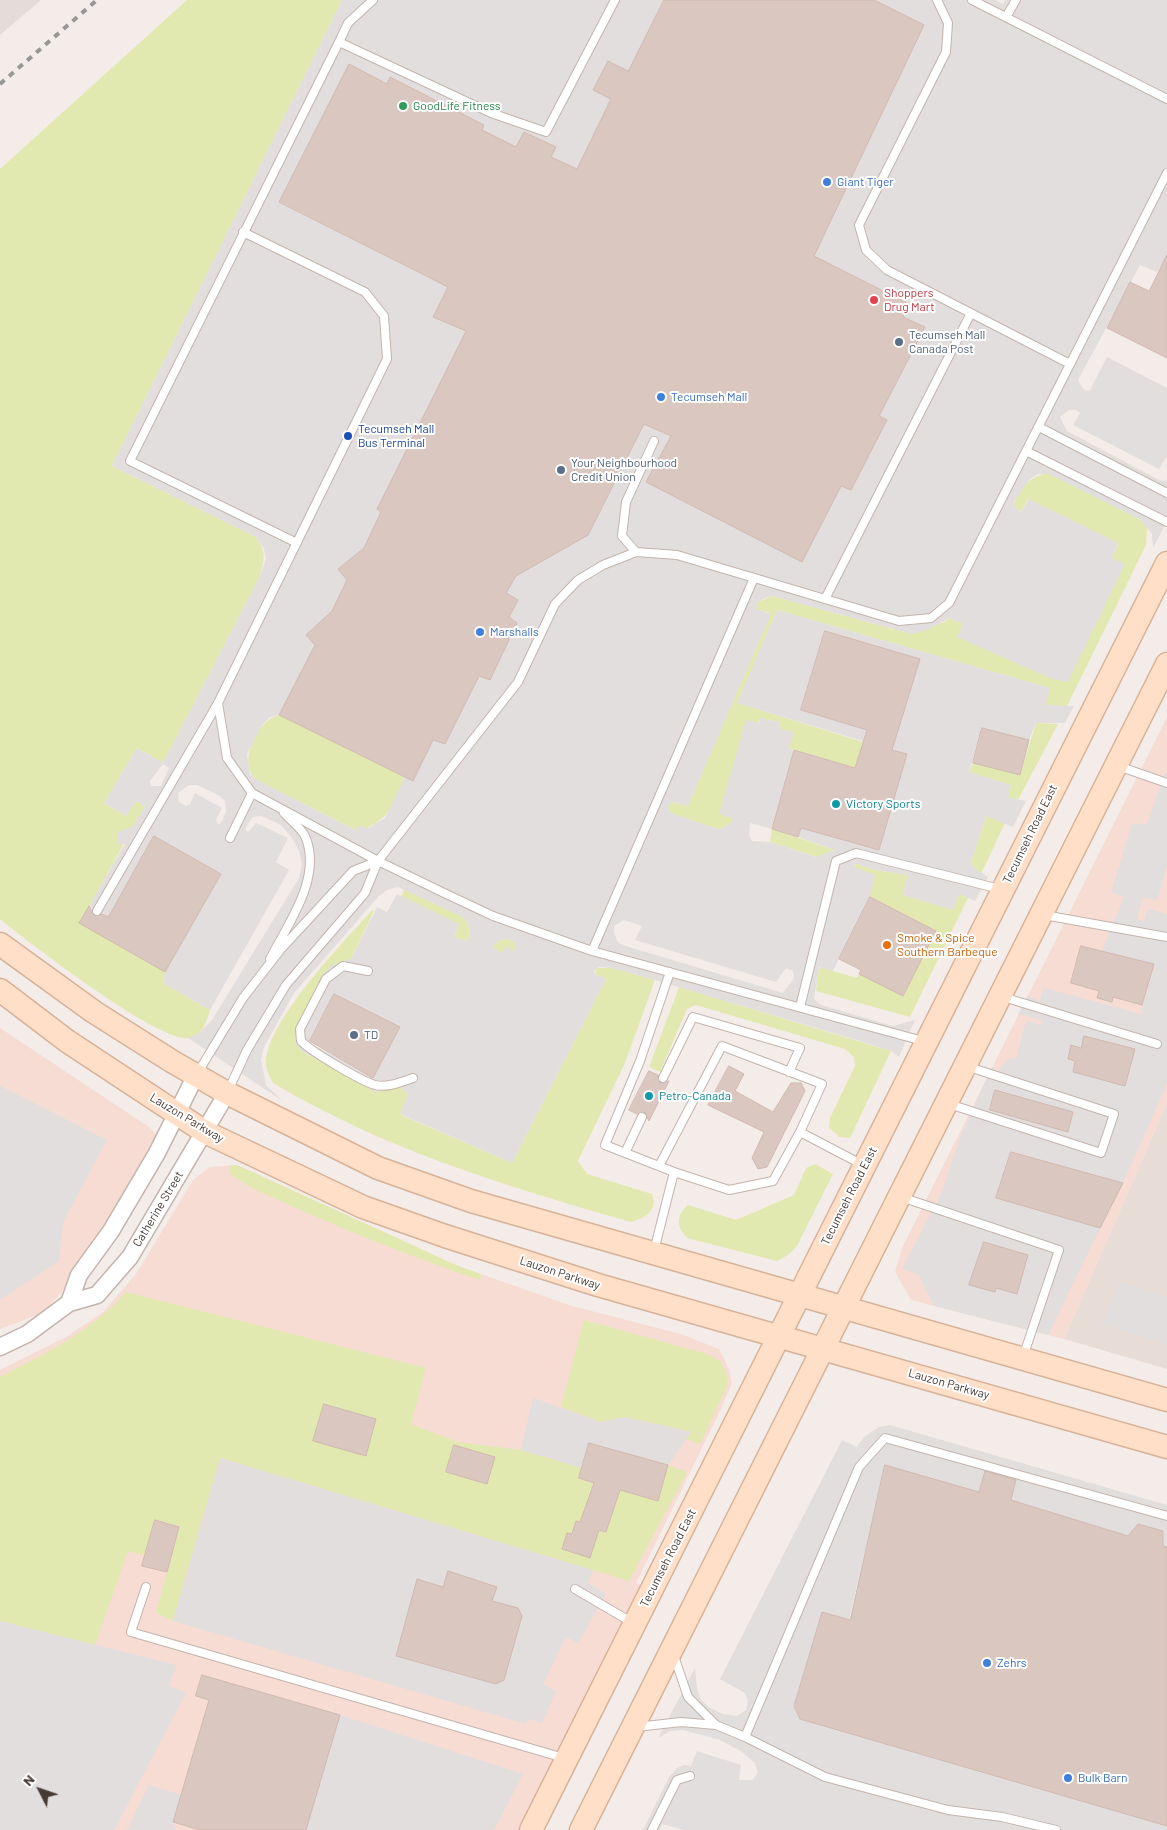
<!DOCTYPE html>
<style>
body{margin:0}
#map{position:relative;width:1167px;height:1830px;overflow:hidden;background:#f4ece8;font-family:Barlow,sans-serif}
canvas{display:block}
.north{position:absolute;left:15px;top:1765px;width:50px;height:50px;-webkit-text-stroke:4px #fff;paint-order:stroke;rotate:311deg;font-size:14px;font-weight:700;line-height:20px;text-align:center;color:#473b36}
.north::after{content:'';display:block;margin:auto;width:18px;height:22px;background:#473b36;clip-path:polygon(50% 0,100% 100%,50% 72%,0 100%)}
</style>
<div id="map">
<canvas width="1167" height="1830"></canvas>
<div class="north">N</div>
</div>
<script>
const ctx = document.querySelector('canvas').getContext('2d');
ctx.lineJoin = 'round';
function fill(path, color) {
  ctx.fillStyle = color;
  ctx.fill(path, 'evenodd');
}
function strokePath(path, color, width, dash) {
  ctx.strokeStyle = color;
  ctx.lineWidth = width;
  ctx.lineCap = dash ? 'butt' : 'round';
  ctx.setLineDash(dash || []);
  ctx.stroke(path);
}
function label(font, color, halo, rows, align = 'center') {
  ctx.font = font + ' Barlow,sans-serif';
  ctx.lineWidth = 4;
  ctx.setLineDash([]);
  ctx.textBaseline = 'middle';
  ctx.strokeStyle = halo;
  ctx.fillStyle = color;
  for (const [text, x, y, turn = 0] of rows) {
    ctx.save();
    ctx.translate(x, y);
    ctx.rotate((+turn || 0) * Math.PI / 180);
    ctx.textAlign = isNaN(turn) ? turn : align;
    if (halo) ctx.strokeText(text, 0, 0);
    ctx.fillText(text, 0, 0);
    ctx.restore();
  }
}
fill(new Path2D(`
 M1167,1103V1369L1064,1339Z`), '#e8dcd6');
fill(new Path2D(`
 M1167,717V1103L1064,1339L911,1300L895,1272L902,1248Z
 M0,1028L149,1127L161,1140L80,1273L42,1313L0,1329Z
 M237,1165L458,1266L572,1306L681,1334L719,1349L729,1369L732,1383L720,1411L636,1583L661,1591L529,1830H0V1370L66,1337L103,1312L136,1274L193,1180L210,1167Z`), '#f6dcd3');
fill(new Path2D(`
 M0,0H41L0,35Z`), '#e3dcd9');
fill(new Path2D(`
 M187,0H342L112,466L256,537C266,552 265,559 260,576L163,763L137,748L104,803L126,816L136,801L145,806L80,923L165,972L164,984L210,1010C206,1022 204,1035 189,1038C160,1044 27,941 0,919V169Z
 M1049,473L1139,519L1147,527L1146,545L1067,706L1045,705L1050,688L777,610L738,703L863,742L855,768L789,748L779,728L780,722L760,718L719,813L733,818L732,822L723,828L717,829L671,813L668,809L670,803L673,802L688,806L770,613L755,609L758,602L772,596L912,634L944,622L949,618L963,624L958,637L1112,558L1118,544L1028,499L1021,512L1014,506C1015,489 1034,474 1049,473Z
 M279,715L405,777C393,804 389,823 357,831L255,779C238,761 256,721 279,715Z
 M1036,723L1058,724L1018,800L1008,797L1011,785L969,772L973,763L1020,775Z
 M986,816L1005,823L981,874L973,867L971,862Z
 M772,829L835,850L817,857L770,842Z
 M856,864L876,870L908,875L903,895L953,910L959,894L968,898L910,1017L816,991L819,967L857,978L859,974L903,996L936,931L870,897L853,867Z
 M404,889L463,917L468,924L470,936L466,941L454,937L459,925L401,897Z
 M372,910L374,911L351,959L340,962L296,1044L302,1051L375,1092L401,1087L408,1094L401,1115L512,1163L606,979L595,974L596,968H612L655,980L625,1063L578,1161L587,1174L652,1194C658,1210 646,1218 631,1222C508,1187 383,1149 273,1083C270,1077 267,1072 266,1065C264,1023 344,942 372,910Z
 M510,939L516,945V951L502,953L492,947L500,940Z
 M679,987L891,1051L850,1138L840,1137L829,1128L830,1118L855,1066L854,1057L845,1049L696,1005L687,1009L660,1072L649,1067Z
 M815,1164L833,1174L797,1246L788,1255L777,1261L687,1238C676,1226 676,1216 688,1205L736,1220L794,1195L806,1168Z
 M231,1165H237L458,1266L481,1274L480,1280C417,1259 354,1234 294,1207C272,1197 247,1188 229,1173Z
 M126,1292L426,1368L411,1424L457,1442L521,1450L582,1468L579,1479L657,1501L668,1465L687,1472L629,1581L220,1458L173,1621L156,1613L179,1527L155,1520L145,1556L128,1551L95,1645L0,1621V1377C46,1353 91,1332 126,1292Z
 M584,1320L707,1354L720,1361L726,1372L728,1384L700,1444L686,1439L691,1432L625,1417L601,1422L561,1407Z`), '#e2e9b0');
fill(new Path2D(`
 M342,0H663L628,71L608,61L593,90L611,99L577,169L551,157L555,147L524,132L493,194L482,130L484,125L391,77L387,84L349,65L279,202L431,279L458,266L433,317L466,331L377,509L381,512L364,548L338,569L347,580L332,611L306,635L315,645L279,715L270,717L262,725L247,754L250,774L255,779L357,831L358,826L369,828L385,818L405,777L413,781L433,740L445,744L479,676L490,680L517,623L509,617L518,600L506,593L516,576L588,535L644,424L671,436L647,482L802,562L841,486L851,490L887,420L879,416L925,327L903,317L909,303L825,262L784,275L824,236L924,25L874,0H995L1003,4L1005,0H1167V258L1157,272L1140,265L1078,380L1082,387L1086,391L1090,390L1107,357L1167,388V456L1159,469L1073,425L1080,413L1076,410H1069L1060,417L1067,431L1159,480L1167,481V521L1153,548L1152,534L1139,519L1049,474H1038L1029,480L1014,501V506L1021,512L1029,499L1118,543L1112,558L1125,564L1068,682L1052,679L957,637L963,624L949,618L927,630L912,634L772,596L765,598L758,602L756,609L771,614L688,806L673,802L670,803L668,809L671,813L717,829L723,828L732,822V818L719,814L746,720L759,723L760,718L780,722L779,728L794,733L789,748L794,750L772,829L750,823L749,835L752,841L770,842L816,857L835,850L798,837L801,828L879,850L906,754L737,703L777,610L1050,688L1046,705L1074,706L1065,723H1036L1029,740L982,728L969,772L1011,785L1008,797L1026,801L1013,827L986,816L971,862L973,867L988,877L975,901L959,894L953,910L903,895L908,875L876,870L856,864L854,865V867L875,875L870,897L833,971L819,967L814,999L821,1005L893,1026L915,1020L899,1057L891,1051L860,1041L655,980L612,968L599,967L594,971L595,974L606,979L512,1163L400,1114L408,1094L401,1087L375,1092L302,1051L296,1044V1027L324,973L332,965L351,959L377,907L387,912L397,894L459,924L454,937L466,941L470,936L468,924L463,917L398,887L389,889L379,896L294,993L264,1047L261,1060L266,1085L283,1101L188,1038L199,1033L212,1020L299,878L302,864L299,851L292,838L281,825L261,816L253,817L247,825L245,830L248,832L256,823L288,838L276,862L289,870L210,1010L164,984L165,972L221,874L154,836L108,917L89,906L125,844H118L117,832L132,827L145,806L136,801L126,816L104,803L137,748L163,763L260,576L266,559L264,549L256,537L112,466ZM825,631L919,659L895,739L802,710ZM163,764L169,768L161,786H151L150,781ZM189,785H197L220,796L225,801L226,812L221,823L218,825L216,820L222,808L195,793L190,804L186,806L179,802L178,793ZM624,920L642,926L635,940L776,982L786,968L793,971L794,978L783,993L629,947L618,943L614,933V926ZM510,939L516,945L515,951L506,946L502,953L492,947L500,940ZM334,994L399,1027L374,1076L309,1043Z
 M1165,773H1167V866L1157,900L1143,898L1137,919L1144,922L1148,909L1167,914V1084L1123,1183L1011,1151L997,1198L1100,1228L1048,1335L934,1306L918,1274L902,1269L943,1190L960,1137L992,1067L998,1071L1010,1058L1016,1059L1026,1021L1041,1025L1042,1020L1018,1014L1027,996L1040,1001L1044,988L1141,1014L1154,964L1102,951L1124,897L1111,892L1132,824H1147Z
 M0,1086L107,1140L63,1222L59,1261L0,1300Z
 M1120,1282L1167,1296V1344L1102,1325Z
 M533,1398L601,1422L625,1417L691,1432L668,1465L589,1443L582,1468L521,1450Z
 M890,1425L1167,1505V1547L1163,1546L1162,1531L1138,1524L1128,1536L1011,1500L1016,1480L985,1471L979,1492L885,1466L849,1620L822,1613L794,1706L800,1719L1167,1826V1830H684L662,1824L660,1830H643L669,1777L677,1768L684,1765L691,1766L697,1751L741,1765L739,1780H752L758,1773L755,1763L742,1752L720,1740L683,1730L670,1731L658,1738L695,1668L697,1688L701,1700L710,1708L723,1714L737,1716L746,1710L748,1701L745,1693L720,1679L842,1440L857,1447L864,1437L879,1427Z
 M220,1458L593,1570L588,1583L606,1594L578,1643L566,1637L543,1684L556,1691L542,1723L528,1719L526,1724L173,1621Z
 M0,1621L176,1665L169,1686L186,1693L114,1830H0Z
 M340,1715L523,1774L494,1830H306Z
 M149,1785L181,1795L173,1822L176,1830H127Z`), '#e2dedd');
const building = new Path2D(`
 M664,0H874L924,25L814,256L909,304L903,317L925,327L879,416L887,420L851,490L841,486L802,562L646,482L671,436L644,424L588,535L516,576L506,593L518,600L509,617L517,623L490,680L479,676L445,744L433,740L413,781L279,715L315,645L306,635L332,611L347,580L338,569L364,548L381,512L377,509L466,331L433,317L448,287L279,202L349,64L387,84L390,77L484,125L482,130L516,147L524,132L556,147L551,157L577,169L611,99L593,90L608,61L628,71Z
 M1167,255V358L1107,328L1130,282L1149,291Z
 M825,631L920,659L892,750L907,754L879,850L801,828L798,837L772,829L794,750L855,768L867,730L801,710Z
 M982,728L1029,740L1020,775L973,763Z
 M154,836L221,874L165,972L79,923L89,906L95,916L102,914L108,917Z
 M870,897L936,931L903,996L859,974L861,970L839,959Z
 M1081,946L1154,964L1142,1005L1113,997L1112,1002L1097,998L1099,991L1071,983Z
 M334,994L400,1027L373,1078L310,1041Z
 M1084,1036L1135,1049L1125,1086L1073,1072L1075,1061L1068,1059L1071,1045L1081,1048Z
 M729,1066L744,1074L735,1091L773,1112L791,1083H801L805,1091L767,1167L758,1169L752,1158L764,1132L708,1105Z
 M649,1071L658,1075L660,1083L669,1081L649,1121L645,1112L637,1114L629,1110Z
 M995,1090L1073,1112L1068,1132L990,1110Z
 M1011,1152L1123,1183L1100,1228L996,1198Z
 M984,1242L1028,1255L1017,1294L996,1288L995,1292L969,1285Z
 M324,1404L376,1419L366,1456L313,1441Z
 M589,1443L668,1465L658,1501L620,1490L606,1532L599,1530L590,1558L562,1549L567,1533L572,1534L576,1521L580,1522L594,1483L579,1478Z
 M454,1445L495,1457L487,1484L446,1472Z
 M885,1465L979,1492L985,1471L1016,1480L1011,1500L1128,1536L1138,1524L1163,1531V1546L1167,1547V1826L800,1719L794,1706L822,1612L850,1620Z
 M155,1520L179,1527L167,1572L142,1566Z
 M448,1571L497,1587L492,1601L518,1608L522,1616L504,1680L496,1684L396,1656L417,1579L443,1587Z
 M202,1675L340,1715L306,1830H200L173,1822L209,1700L196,1696Z`);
fill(building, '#d9c7c0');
strokePath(building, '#d1b9b0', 1);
const service = new Path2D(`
 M937,0L948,23L946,52L859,225L866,250L887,270L1070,364
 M972,0L1167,99
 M1006,17L1016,0
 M339,42L348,23L373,0
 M1039,427L1167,493
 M1026,451L1167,522
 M297,543L130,461L339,42L491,113L546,132L615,0
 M636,552L622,536L626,502L654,441
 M825,599L971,313
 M218,703L227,758L252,793L378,861L442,892L493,916L592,951L923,1041
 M1118,766L1167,783
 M230,838L252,793
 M97,911L218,703L387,359L384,316L365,292L243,232
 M1044,915L1167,937
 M592,951L754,578
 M270,959C288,924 323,877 305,836C301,828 290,820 284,813
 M368,971L343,966L326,979L300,1029L301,1041C312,1052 359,1080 375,1085C387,1088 401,1082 413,1078
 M1003,997L1157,1044
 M800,1007L836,861L856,853L1000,889
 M197,1074L243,998L281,949L353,871L378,861
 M663,1078L693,1017L800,1048L789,1072
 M228,1091L247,1050L286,985L365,893L378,861L518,682L555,604L578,580L603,565L636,552L677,555L899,621L931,618L949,603L1167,173
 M949,1104L1101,1153L1114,1114L966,1066
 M625,1153L642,1117
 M659,1166L722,1046L822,1084L800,1132
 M674,1172L729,1190L773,1181L800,1132L863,1165
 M901,1197L1059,1250L1023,1357
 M654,1251L674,1172L605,1145L640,1061L670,972
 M146,1587L131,1632L564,1758
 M575,1589L633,1623
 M674,1656L688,1697L716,1725
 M636,1727L681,1722L716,1725L745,1737L825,1777L948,1810L1002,1817L1056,1830
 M745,1737L859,1467L885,1438L1167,1516
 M652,1830L677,1780L690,1776`);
const minor = new Path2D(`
 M69,1303L79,1275L111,1231L157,1153L196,1075
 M0,1347L27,1334L69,1303L97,1295L130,1257L227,1093`);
const secondary = new Path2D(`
 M0,944L94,1012L173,1062L227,1093L378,1168L471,1201L1167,1400
 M0,990L67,1041L205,1132L363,1207L445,1236L598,1285L1167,1447
 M531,1830L1167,563
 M581,1830L1167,664`);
strokePath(service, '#c3b4ad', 10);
strokePath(minor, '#c3b4ad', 19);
strokePath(secondary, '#d7b299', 25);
strokePath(service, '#fff', 8);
strokePath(minor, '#fff', 16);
strokePath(secondary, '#ffdfc7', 22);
strokePath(new Path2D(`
 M0,84L97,0`), '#979797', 4, [6, 6]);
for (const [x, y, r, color] of [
 [403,106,5,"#2e9e5b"],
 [827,182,5,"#3f7fe0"],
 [874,300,5,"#e0444e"],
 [899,342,5,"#5c6f8a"],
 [661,397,5,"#3f7fe0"],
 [348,436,5,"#1a4fb4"],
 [561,470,5,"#5c6f8a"],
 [480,632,5,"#3f7fe0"],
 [836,804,5,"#0f9aa8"],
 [887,945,5,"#e8710a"],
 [354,1035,5,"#5c6f8a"],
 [649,1096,5,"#0f9aa8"],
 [987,1663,5,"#3f7fe0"],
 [1068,1778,5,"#3f7fe0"]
]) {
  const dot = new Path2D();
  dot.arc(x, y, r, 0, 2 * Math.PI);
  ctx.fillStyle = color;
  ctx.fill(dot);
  strokePath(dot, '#fff', 2);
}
label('12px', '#27864d', '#fff', [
 ["GoodLife Fitness",413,106]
], 'left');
label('12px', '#366cbe', '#fff', [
 ["Giant Tiger",837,182],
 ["Tecumseh Mall",671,397],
 ["Marshalls",490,632],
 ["Zehrs",997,1663],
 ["Bulk Barn",1078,1778]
], 'left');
label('12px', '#be3a42', '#fff', [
 ["Shoppers",884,293],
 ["Drug Mart",884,307]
], 'left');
label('12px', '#4e5e75', '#fff', [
 ["Tecumseh Mall",909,335],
 ["Canada Post",909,349],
 ["Your Neighbourhood",571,463],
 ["Credit Union",571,477],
 ["TD",364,1035]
], 'left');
label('12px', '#164399', '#fff', [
 ["Tecumseh Mall",358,429],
 ["Bus Terminal",358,443]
], 'left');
label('12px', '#0d838f', '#fff', [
 ["Victory Sports",846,804],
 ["Petro-Canada",659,1096]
], 'left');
label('12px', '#473b36', '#fff', [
 ["Tecumseh Road East",1030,834,-64],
 ["Lauzon Parkway",187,1118,31],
 ["Tecumseh Road East",849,1196,-63],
 ["Catherine Street",158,1209,-59],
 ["Lauzon Parkway",560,1273,18],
 ["Lauzon Parkway",949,1384,16],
 ["Tecumseh Road East",668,1558,-63]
]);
label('12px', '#c56008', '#fff', [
 ["Smoke & Spice",897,938],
 ["Southern Barbeque",897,952]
], 'left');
</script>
